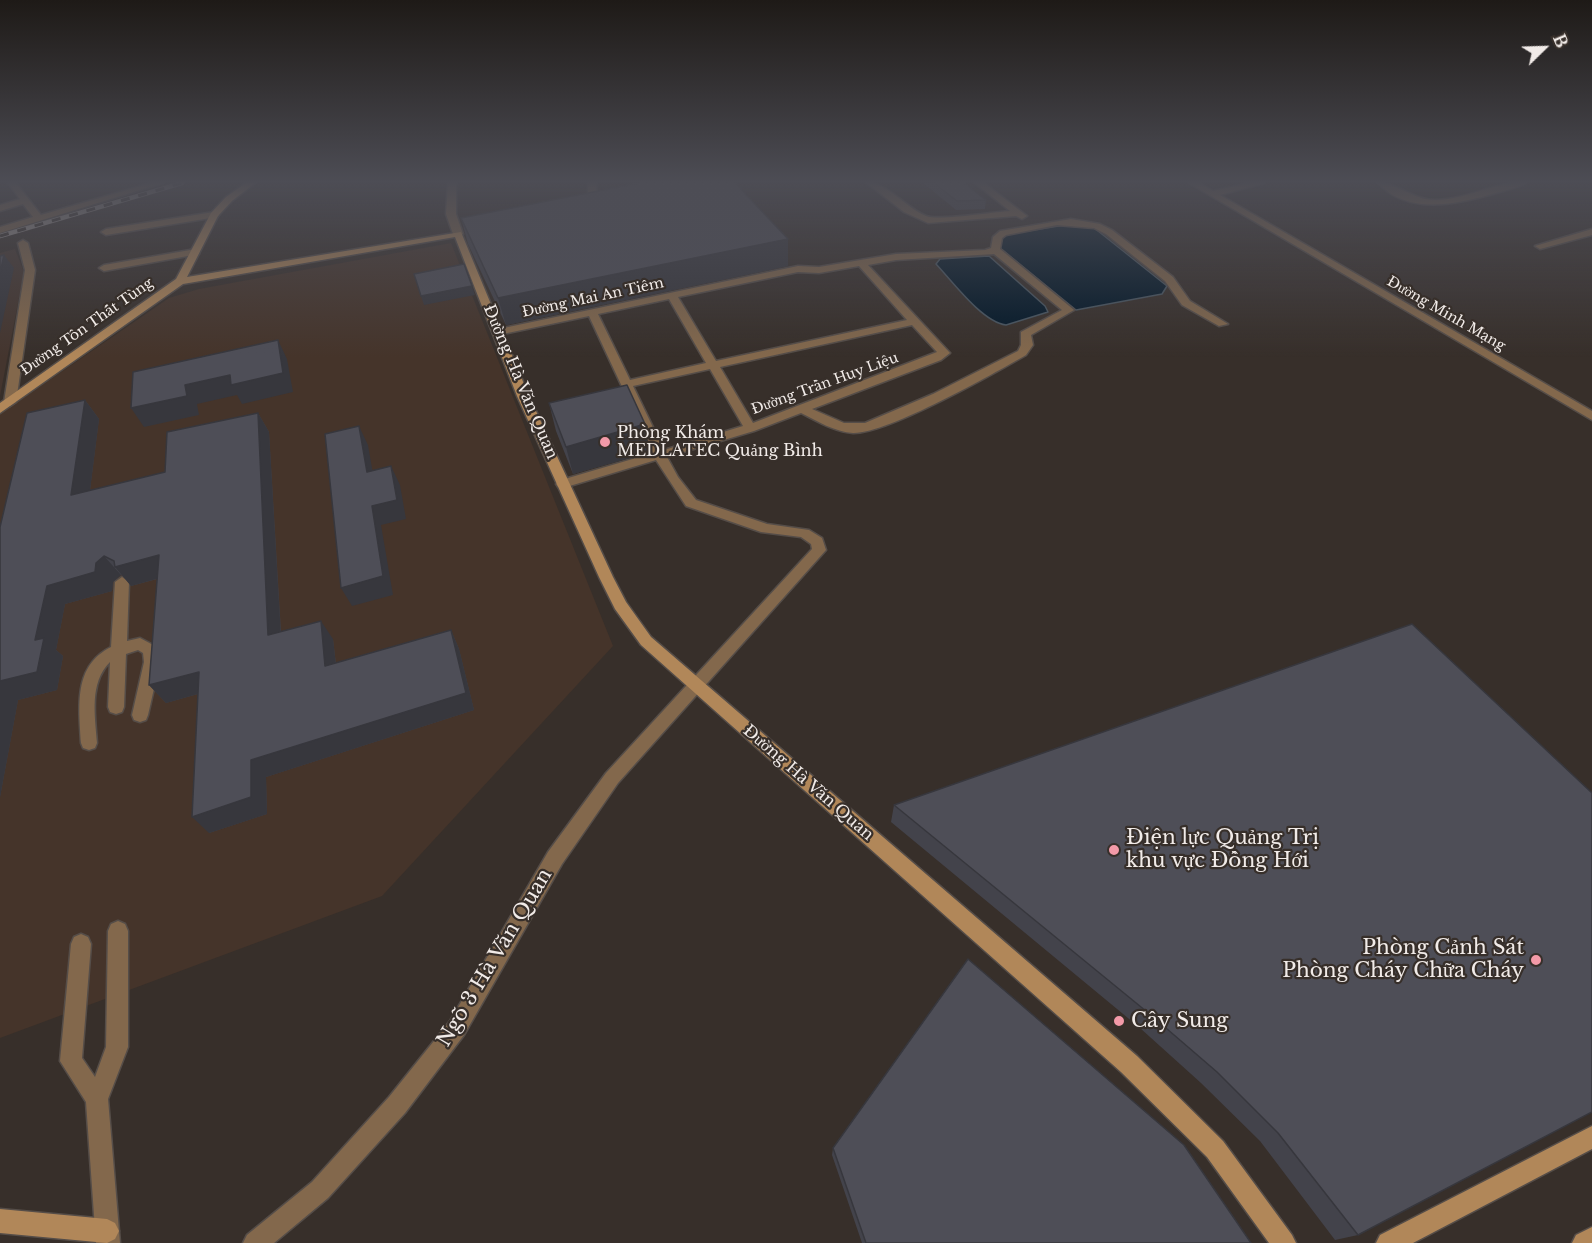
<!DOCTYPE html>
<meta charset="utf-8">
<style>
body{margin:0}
#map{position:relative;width:1592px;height:1243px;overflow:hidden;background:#372f2a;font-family:"Libre Baskerville",serif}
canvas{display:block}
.north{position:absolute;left:1514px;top:18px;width:60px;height:60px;-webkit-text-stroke:4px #372f2a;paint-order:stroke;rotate:67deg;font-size:16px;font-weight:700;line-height:24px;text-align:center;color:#f1ebe8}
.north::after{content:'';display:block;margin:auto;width:21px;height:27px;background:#f1ebe8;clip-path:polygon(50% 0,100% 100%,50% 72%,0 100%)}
</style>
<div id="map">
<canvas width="1592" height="1243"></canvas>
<div class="north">B</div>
</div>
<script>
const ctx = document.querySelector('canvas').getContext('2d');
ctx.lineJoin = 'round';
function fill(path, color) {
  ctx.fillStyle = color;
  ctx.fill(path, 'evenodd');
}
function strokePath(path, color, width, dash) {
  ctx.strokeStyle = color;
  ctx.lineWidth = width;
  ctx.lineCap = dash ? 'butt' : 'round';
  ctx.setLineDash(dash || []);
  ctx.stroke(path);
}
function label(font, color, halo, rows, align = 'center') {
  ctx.font = font + ' "Libre Baskerville",serif';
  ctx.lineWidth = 4.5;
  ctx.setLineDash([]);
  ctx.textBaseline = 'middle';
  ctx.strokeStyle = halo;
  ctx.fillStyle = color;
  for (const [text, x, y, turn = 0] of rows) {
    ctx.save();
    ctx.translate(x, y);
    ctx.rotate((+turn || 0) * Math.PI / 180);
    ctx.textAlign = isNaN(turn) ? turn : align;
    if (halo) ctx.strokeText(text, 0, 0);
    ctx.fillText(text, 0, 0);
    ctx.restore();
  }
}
fill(new Path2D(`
 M15,249L24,272L0,396V253Z`), '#44352e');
fill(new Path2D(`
 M451,243L613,646L382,896L0,1038V414L169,298L199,289Z`), '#45342a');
const water = new Path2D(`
 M1077,223L1093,227L1167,286L1162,294L1076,310L1000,248L1003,235Z
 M989,256L1045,306L1048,312L1006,325C982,322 952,281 936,264L940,259Z`);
fill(water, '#001627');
strokePath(water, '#485661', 1.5);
const street = new Path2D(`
 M8,183H16L41,215L151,183H163L0,233V227L33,217L23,204L0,211V205L20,199Z
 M448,183H456V214L463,234L458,237L453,234L446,214Z
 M588,183H596L598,212L593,215L588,212Z
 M867,183C888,183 906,208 926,216C939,221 993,212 1010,211L975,183H984L1027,216L1022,219L1016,216L928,223L904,212Z
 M1189,183H1199L1213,191L1250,183H1264L1220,195L1592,411V420Z
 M1378,183C1398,183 1413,200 1435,200C1466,200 1496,181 1526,183C1518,188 1506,190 1496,193C1458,204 1409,216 1378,183Z
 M214,212L219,215L217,217L106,235L101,232L106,229Z
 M1071,219L1100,224L1112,230L1173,277L1190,301L1228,324L1219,326L1182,305L1165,281L1106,234L1094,228L1057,225L1006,235L1002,238L1000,249L1074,310L1031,335L1033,345L1026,355C993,374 887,434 853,433C835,432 817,421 801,413L754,431L667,457L678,477L696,500L767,524L809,530L822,538L826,550L618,783L562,864L464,1035L405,1113L328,1198L274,1243H243L247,1235L312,1182L389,1097L450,1021L548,852L606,773L812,549L811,544L801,537L761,532L686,506L656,460L563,488L558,487L556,484L558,481L653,453L589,316L498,335L494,334V330L798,266L819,267L896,254L985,250L991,248L993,237L1000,231ZM994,254L1062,310L1021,332V345L1018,351L933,394L865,423H844L812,409L941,360L950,353L868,265L896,260ZM859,266L907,320L716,361L678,297L798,272L819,273ZM669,299L706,363L630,380L598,314ZM912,325L937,352L753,423L720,367ZM710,369L743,426L664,450L633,386Z
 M1592,229V235L1540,249L1535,246Z
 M23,240L28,243L35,270L16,402L10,406L4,402L25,270L18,243Z
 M196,249L199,250V254L104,271L99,268L104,265Z
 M122,577L129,582L127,641L140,638L155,646L160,662L148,715L146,720L140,722L134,720L132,715L144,662L143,653L138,650L126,654L124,707L122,712L116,714L110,712L108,707L110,662C89,683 95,715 97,743L95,748L89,750L83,748L81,743C79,706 73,666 111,647L115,582Z
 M118,921L125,924L128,931V1047L108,1099L120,1243H96L86,1102L60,1061L71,944L74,937L81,934L88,937L91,944L82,1058L95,1077L106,1047L108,931L111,924Z`);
const secondary = new Path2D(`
 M246,183H255L232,201L218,216L187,277L461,232L529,396L613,577L626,602L651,637L1137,1056L1223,1141L1292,1235L1296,1243H1269L1207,1157L1121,1072L641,645L615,609L599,577L517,396L455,237L183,284L0,413V403L176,279L211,213L226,197Z
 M1592,1126V1149L1413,1243H1376L1380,1235Z
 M0,1209L107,1219L115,1223L119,1231L115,1239L107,1243L0,1233Z
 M1592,1227V1243H1572L1576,1235Z`);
strokePath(street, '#554d48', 3);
strokePath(secondary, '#554d48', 3);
fill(street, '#83684c');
fill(secondary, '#b18759');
const rail = new Path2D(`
 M0,236L182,183`);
strokePath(rail, '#a19a96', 4.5);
strokePath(rail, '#372f2a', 3, [9]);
fill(new Path2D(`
 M923,183H964L986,200L985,209L956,210Z
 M461,218L788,266L506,325L468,244Z
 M85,400L99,419L90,490L165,472L258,413L269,432L281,632L333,639L336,664L451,630L459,649L474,710L266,777L267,814L209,833L198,694L166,703L149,685L157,579L131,586L123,576L121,575L113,582L112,591L65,604L56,650L63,656L57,690L18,700L0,797V527Z
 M549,403L650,452L573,474L556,431Z
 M1412,624L1358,1235L1335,1240L1260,1141L1201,1083L1140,1028L891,822L894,805Z
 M833,1148L1251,1243H862L832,1155Z`), '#43434b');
fill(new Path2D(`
 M788,239V266L506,325L498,298Z
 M4,255L14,268L0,333V273Z
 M472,286L475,295L424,305L421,296Z
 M278,340L287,359L293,392L242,404L237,395L197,404L199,415L144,427L131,408L185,385Z
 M85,400L99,419L87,514L71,495Z
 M258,413L269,432L282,654L268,635Z
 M645,424L650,452L573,474L566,447Z
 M359,426L368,445L376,491L367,472Z
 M391,466L400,485L406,519L381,525L393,595L352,606L341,588L372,506Z
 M159,555L174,574L131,586L115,567Z
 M104,556L121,575L113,582L112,591L65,604L56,650L63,656L57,690L18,700L0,797V681L35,640L47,586L96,563Z
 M321,621L333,639L338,684L325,666Z
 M451,630L459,649L474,710L266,777L267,814L209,833L192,817L251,760Z
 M199,672L215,689L166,703L149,685Z`), '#37373d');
const building = new Path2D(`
 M639,183H735L788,239L498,298L461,218Z
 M934,183H964L986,200L957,201Z
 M4,255L0,273V256Z
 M464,264L472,286L421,296L414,274Z
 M278,340L283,373L231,385L230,375L185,385L187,396L131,408L133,372Z
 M627,385L645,424L566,447L549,403Z
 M85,400L71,495L165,472L167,432L258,413L268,635L321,621L325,666L451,630L466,693L251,760V797L192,817L199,672L149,685L159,555L115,567L114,561L104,556L96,563L95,572L47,586L35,640L44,638L37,672L0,681V527L27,413Z
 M359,426L367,472L391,466L397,500L372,506L383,576L341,588L325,434Z
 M1412,624L1592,793V1112L1358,1235L1278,1133L1217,1072L1152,1016L894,805Z
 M968,959L1184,1145L1251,1243H866L833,1148Z`);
fill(building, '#4e4e57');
strokePath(building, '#37373d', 1.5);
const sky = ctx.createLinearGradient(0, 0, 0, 357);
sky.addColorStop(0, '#1e1a17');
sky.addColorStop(0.51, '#4d4d55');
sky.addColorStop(1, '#4d4d5500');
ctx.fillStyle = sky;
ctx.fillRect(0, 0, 1592, 357);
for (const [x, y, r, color] of [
 [605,442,6,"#f39aa8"],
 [1114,850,6,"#f39aa8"],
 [1536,960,6,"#f39aa8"],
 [1119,1021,6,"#f39aa8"]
]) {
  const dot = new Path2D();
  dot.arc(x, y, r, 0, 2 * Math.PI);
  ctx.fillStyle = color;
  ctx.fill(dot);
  strokePath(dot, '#372f2a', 2);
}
label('14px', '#f1ebe8', '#372f2a', [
 ["Đường Mai An Tiêm",593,298,-12],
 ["Đường Minh Mạng",1446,314,30],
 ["Đường Tôn Thất Tùng",87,327,-35],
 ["Đường Trần Huy Liệu",825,384,-20]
]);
label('16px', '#f1ebe8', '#372f2a', [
 ["Đường Hà Văn Quan",520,382,67],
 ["Đường Hà Văn Quan",808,783,41]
]);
label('16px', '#f1ebe8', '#372f2a', [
 ["Phòng Khám",617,433],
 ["MEDLATEC Quảng Bình",617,451]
], 'left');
label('20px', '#f1ebe8', '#372f2a', [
 ["Điện lực Quảng Trị",1126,838],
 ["khu vực Đồng Hới",1126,861],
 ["Phòng Cảnh Sát",1524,948,"right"],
 ["Phòng Cháy Chữa Cháy",1524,971,"right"],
 ["Cây Sung",1131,1021]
], 'left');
label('20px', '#f1ebe8', '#372f2a', [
 ["Ngõ 3 Hà Văn Quan",495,958,-59]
]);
</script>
